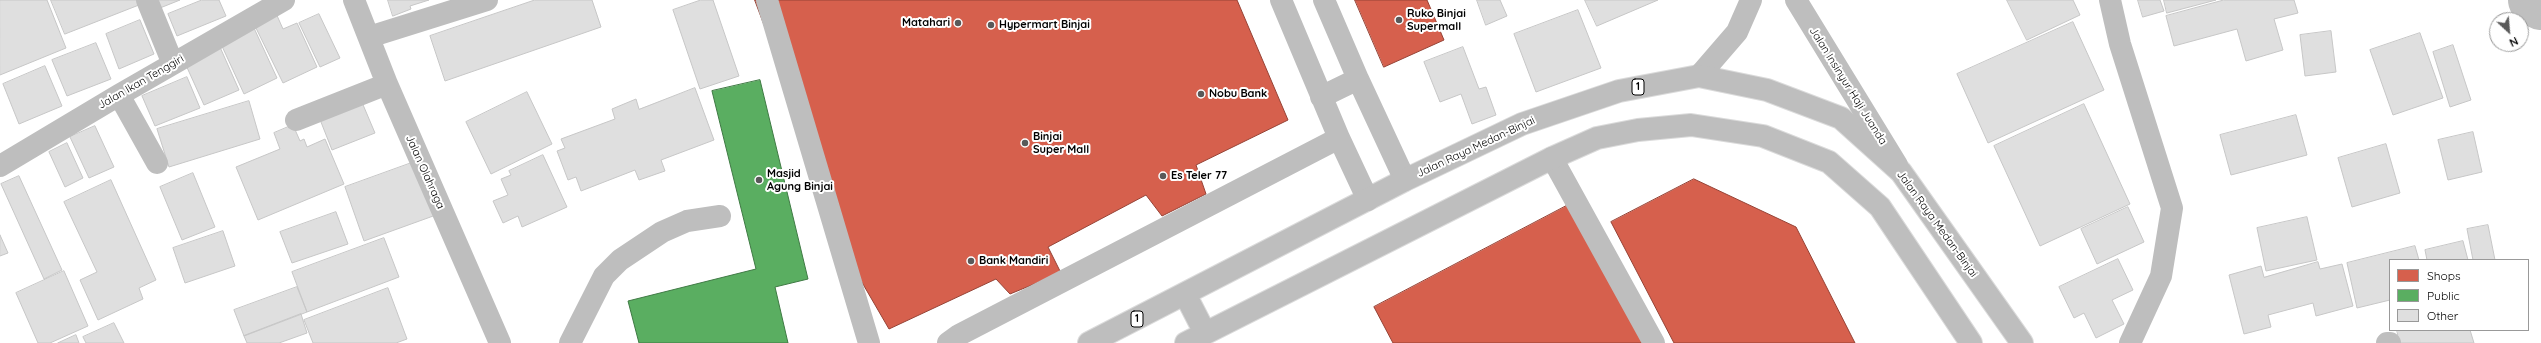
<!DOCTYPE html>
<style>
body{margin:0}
#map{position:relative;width:2541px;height:343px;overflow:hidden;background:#fff;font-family:Quicksand,sans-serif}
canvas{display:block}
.legend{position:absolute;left:2389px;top:259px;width:140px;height:72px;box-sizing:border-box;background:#fff;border:1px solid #999;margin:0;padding:5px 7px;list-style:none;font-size:12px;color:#000}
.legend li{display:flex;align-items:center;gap:8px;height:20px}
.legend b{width:20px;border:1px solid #999}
.north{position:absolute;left:2489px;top:12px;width:40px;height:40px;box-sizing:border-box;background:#fff;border:1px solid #999;border-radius:50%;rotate:154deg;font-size:11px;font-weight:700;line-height:16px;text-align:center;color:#000}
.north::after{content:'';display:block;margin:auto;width:14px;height:18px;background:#595959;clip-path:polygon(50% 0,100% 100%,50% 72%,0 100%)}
</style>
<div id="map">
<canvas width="2541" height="343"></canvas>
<ul class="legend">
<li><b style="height:11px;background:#d6604d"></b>Shops</li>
<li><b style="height:11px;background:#5aae61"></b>Public</li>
<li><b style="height:11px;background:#dfdfdf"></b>Other</li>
</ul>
<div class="north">N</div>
</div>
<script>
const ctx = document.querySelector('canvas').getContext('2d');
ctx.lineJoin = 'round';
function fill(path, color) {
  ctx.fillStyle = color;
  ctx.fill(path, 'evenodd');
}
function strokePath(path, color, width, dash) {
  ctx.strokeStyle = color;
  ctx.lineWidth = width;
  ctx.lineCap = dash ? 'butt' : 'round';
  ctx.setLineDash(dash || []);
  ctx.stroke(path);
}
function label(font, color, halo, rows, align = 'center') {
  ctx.font = font + ' Quicksand,sans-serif';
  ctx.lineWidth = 4;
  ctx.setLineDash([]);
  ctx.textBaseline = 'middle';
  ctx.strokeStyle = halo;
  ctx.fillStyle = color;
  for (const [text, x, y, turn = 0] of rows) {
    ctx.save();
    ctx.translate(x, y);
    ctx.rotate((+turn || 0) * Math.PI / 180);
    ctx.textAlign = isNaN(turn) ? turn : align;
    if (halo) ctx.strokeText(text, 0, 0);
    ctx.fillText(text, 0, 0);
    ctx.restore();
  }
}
const shops = new Path2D(`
 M755,0H1237L1288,120L1196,165L1206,194L1162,216L1146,195L1048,247L1061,273L1010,294L996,279L889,329L860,279Z
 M1355,0H1427L1444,40L1384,67Z
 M1694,179L1796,227L1855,343H1674L1611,222Z
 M1572,203L1646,343H1393L1374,307Z`);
fill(shops, '#d6604d');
strokePath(shops, '#964336', 1);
const public = new Path2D(`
 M760,80L808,279L775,287L788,343H639L628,301L756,269L712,91Z`);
fill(public, '#5aae61');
strokePath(public, '#3f7a44', 1);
strokePath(new Path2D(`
 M2534,0L2541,4`), '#bfbfbf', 52);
const building = new Path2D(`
 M0,0H47L66,48L0,75Z
 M51,0H143L144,3L65,34Z
 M151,0H180L155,10Z
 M202,0H219L226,16L177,36L168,14Z
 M388,0H429L410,6L411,9L393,16Z
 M535,0H592L601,27L445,81L430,36Z
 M701,0H713L739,76L700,89L673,10Z
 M1477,0H1500L1507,16L1486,25Z
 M1585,0H1658L1597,26Z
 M2007,0H2073L2080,15L2027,40Z
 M2138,0H2160L2164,11L2143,17Z
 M2164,0H2216L2167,13Z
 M2224,0H2294L2298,13L2274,19L2283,50L2246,61L2237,29L2174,46L2166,16Z
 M1578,10L1601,68L1536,92L1514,34Z
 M275,11L283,29L297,23L317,67L283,83L253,22Z
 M319,14L340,58L320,67L299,23Z
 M140,20L154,54L119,69L106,34Z
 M2073,22L2104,90L1988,143L1957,74Z
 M254,28L277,78L244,94L221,44Z
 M2331,31L2336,72L2305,76L2300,35Z
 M2420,33L2443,98L2393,115L2370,50Z
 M96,43L111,79L67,96L52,60Z
 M2453,45L2471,100L2450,107L2433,52Z
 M220,47L239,90L204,105L185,63Z
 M1463,47L1479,89L1486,87L1496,115L1472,124L1461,94L1440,102L1424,62Z
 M45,66L62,106L19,124L3,84Z
 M187,77L200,108L155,126L142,96Z
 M695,88L714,140L661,160L665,171L639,180L635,170L581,191L576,177L568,180L557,151L565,148L561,139L615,119L612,109L636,99L639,109Z
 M527,92L552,144L491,174L466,122Z
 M361,100L375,133L332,150L319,117Z
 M249,101L260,139L169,167L157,129Z
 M2084,104L2130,204L2040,246L1994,146Z
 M2296,115L2307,155L2231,175L2220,135Z
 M293,125L300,141L304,139L307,147L325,139L344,184L258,220L236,167L280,149L274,133Z
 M95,126L114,167L89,178L70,137Z
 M2473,132L2482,172L2448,180L2438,140Z
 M67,143L83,178L65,187L49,152Z
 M2386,144L2400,193L2352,207L2338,158Z
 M543,155L567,207L522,227L518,216L503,223L493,201L508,195L501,179L511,175L509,171Z
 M417,161L436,215L364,241L345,187Z
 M193,173L215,227L182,240L160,187Z
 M19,176L62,270L44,279L1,184Z
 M111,180L156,280L139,288L143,299L98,320L80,280L97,272L64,202Z
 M2128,207L2144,242L2097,264L2081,229Z
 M336,212L348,244L292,263L280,232Z
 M2307,217L2317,260L2266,271L2257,228Z
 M2488,225L2495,260H2473L2467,229Z
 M223,231L235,266L185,283L173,248Z
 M0,235L8,253L0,256Z
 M384,238L399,277L307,312L292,272Z
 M2463,241L2468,260H2427L2425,250Z
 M2415,246L2419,260H2390V300L2357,308L2347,263Z
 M2118,259L2133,290L2112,300L2124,324L2096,338L2084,313L2074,318L2059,287Z
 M2318,262L2320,269L2342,264L2353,306L2316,316L2313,303L2268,315L2271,327L2244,334L2229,275L2261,266L2264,277Z
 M64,271L88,326L50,343H38L16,293Z
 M297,287L307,312L244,336L234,310Z
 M388,288L407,339L396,343H313L304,320Z
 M301,314L307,333L279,343H247L244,336Z
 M114,323L124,343H86L83,337Z
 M2397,330H2470L2474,343H2400Z
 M76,335L79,343H58Z`);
fill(building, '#dfdfdf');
strokePath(building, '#c7c7c7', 1);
const major = new Path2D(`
 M1185,294L1205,333
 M1089,343L1405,180L1522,124L1619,91L1699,76L1767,90L1841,118L1901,172L2022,343
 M1186,343L1552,158L1597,138L1638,130L1691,125L1763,136L1829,162L1880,207L1971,343`);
strokePath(major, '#dbdbdb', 24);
strokePath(new Path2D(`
 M147,0L173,64
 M354,0L387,84L500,343
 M767,0L869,343
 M1281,0L1339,138L1368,200
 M1324,0L1358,79L1405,180
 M1796,0L1897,165
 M2110,0L2120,44L2172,208L2161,276L2130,343
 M369,37L487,0
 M1699,76L1737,32L1751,0
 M119,95L157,163
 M1321,97L1358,79
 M296,120L387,84
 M1552,158L1654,343
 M0,166L119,95L284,0
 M570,343L604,276L620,260L662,232L687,221L720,216
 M948,343L959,335L1339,138
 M2387,343H2390`), '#bebebe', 22);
strokePath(major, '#bebebe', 22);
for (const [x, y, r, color] of [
 [1399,20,4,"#595959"],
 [958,23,4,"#595959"],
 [991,25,4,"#595959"],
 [1201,94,4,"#595959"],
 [1025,143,4,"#595959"],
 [1163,176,4,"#595959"],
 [759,180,4,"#595959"],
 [971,261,4,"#595959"]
]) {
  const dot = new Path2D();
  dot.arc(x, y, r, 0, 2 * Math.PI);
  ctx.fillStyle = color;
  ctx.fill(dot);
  strokePath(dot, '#fff', 1.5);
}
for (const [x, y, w] of [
 [1638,87,12],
 [1137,319,12]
]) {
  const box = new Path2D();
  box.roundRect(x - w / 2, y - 8, w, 16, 3);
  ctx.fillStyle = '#fff';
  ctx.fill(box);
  strokePath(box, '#000', 1);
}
label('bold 10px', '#000', null, [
 ["1",1638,87],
 ["1",1137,319]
]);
label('bold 11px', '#000', '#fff', [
 ["Ruko Binjai",1407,14],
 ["Supermall",1407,27],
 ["Matahari",950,23,"right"],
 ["Hypermart Binjai",999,25],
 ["Nobu Bank",1209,94],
 ["Binjai",1033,137],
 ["Super Mall",1033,150],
 ["Masjid",767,174],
 ["Agung Binjai",767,187],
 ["Es Teler 77",1171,176],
 ["Bank Mandiri",979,261]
], 'left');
label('11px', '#000', '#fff', [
 ["Jalan Ikan Tenggiri",141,82,-30],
 ["Jalan Insinyur Haji Juanda",1848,86,58],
 ["Jalan Raya Medan-Binjai",1476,147,-25],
 ["Jalan Olahraga",425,172,66],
 ["Jalan Raya Medan-Binjai",1937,224,54]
]);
</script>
